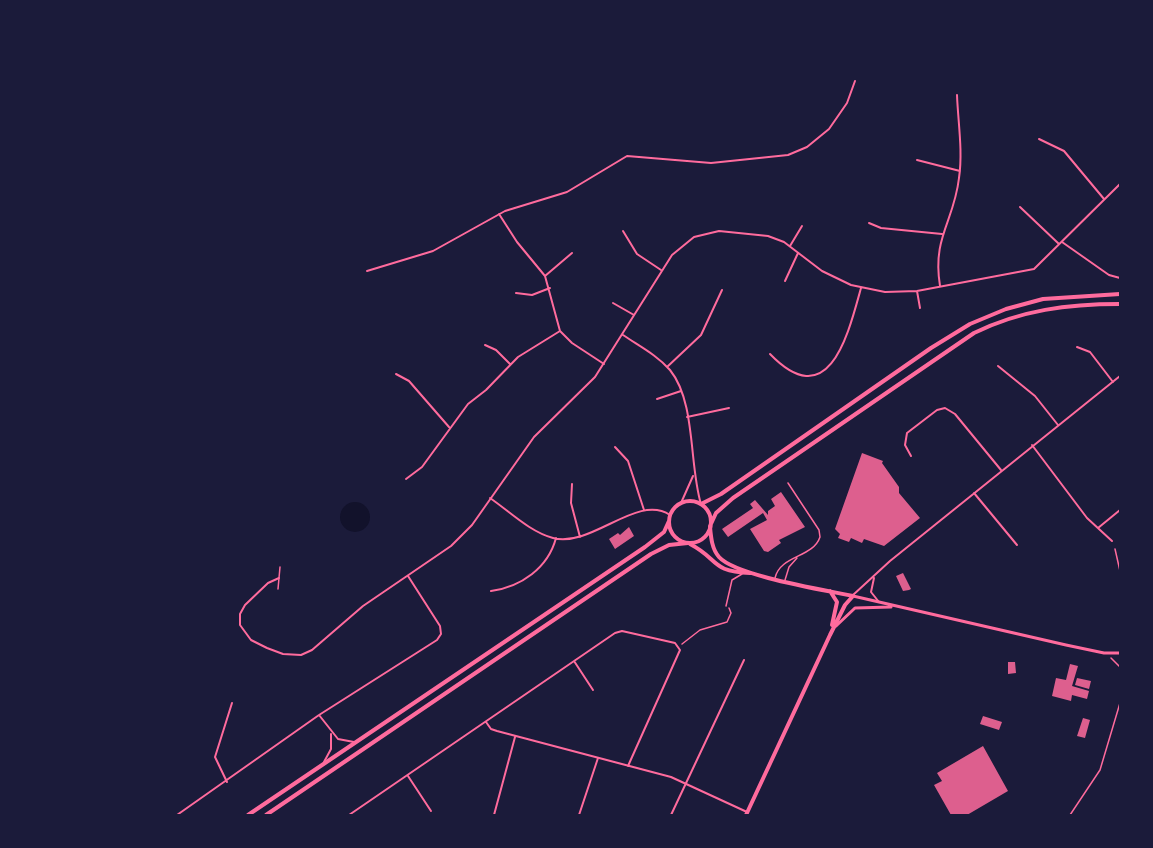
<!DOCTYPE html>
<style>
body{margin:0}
#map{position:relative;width:1153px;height:848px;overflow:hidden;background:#1b1b3a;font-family:Helvetica,sans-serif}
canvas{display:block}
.frame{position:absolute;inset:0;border:34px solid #1b1b3a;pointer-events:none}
</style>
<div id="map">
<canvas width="1153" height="848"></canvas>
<div class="frame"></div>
</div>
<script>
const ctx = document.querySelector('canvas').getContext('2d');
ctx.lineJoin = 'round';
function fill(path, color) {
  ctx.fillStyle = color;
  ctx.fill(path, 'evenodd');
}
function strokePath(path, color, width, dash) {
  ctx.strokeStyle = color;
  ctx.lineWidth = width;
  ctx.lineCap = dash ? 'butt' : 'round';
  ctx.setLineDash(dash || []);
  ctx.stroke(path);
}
fill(new Path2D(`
 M340 517a15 15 0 1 1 30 0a15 15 0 1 1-30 0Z`), '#12122b');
fill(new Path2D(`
 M862,453L883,461L882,463L899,487V493L920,518L884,546L864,539L862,543L851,538L849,542L838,538L840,534L835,529Z
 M781,492L805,527L779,540L781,543L768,552L764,551L750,529L767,520L763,513L728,537L722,529L753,508L750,504L755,500L768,515V511L775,506L771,499Z
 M629,527L634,536L615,549L609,539L618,533L620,535Z
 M903,573L911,589L909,590L903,591L896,576Z
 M1008,662H1015L1016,673L1008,674Z
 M1070,664L1078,666L1072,686L1089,691L1087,699L1072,695L1071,701L1052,696L1056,678L1066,680Z
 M1077,678L1091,681L1089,689L1075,685Z
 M983,716L1002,722L999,730L980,724Z
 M1083,718L1090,720L1085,738L1077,736Z
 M983,746L1008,791L967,815H951L934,785L942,781L937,773Z`), '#dd5f8e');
strokePath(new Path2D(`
 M1115,549L1120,571
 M682,644L700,630L727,622L731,613L729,608
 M1111,658L1120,667
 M1070,815L1100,770L1120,703`), '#ff6b9d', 1.5);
strokePath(new Path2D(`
 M775,578C780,555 813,558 820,537L819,530L788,483
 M785,580L789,567L797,558
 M278,589L280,567
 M726,606L732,580L742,574`), '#ff6b9d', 1.5);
strokePath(new Path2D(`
 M1039,139L1064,151L1104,199
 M917,160L960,171
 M1020,207L1059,244
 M499,214L517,242L545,276L560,331L572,343L604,364
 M869,223L881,228L942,234
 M623,231L637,254L661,270
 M1062,242L1109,275L1120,278
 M790,246L802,226
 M367,271L433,251L505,211L567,192L627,156L711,163L788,155L807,147L829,129L847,103L855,81
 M545,276L572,253
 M785,281L798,253
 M940,286C932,237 954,222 959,178C963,151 958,122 957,95
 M917,291L920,308
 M516,293L532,295L550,288
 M613,303L634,315
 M623,335C639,346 657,355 670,370C696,402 689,465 701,504
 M485,345L496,350L510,364
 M1077,347L1090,352L1113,382
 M770,354C829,415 848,335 861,288
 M998,366L1035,396L1058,425
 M667,367L701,335L722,290
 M396,374L409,381L449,427
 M657,399L681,391
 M687,417L729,408
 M1032,445L1087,518L1112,541
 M615,447L628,461L644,510
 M911,456L905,445L907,433L937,410L945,408L955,414L1001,470
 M406,479L422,467L468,404L486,390L518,357L560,331
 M572,484L571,503L580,537
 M974,493L1017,545
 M490,498C509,511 530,532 553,538C592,548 637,493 670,515
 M681,503L693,476
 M1098,528L1120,510
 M279,578L268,583L245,605L240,614V625L251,640L267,648L283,654L301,655L312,650L363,606L451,546L472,525L534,437L595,377L672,255L694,237L719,231L768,236L784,242L822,271L851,285L885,292L917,291L1034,269L1120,184
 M874,578L871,592L879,602
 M491,591C521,587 548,568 556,538
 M853,595L890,561L1120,376
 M574,661L593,690
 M319,715L338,739L354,742
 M486,722L491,729L497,731L671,777L747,812
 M324,762L331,749V734
 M408,776L431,811
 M227,782L215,757L232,703
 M177,815L319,715L437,640L441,634L440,626L408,576
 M349,815L615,633L622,631L675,643L680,650L628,766
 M494,815L515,737
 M579,815L598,758
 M671,815L744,660`), '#ff6b9d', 2);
strokePath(new Path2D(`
 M853,596L1066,645L1104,653H1120
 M836,626L855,608L891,607`), '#ff6b9d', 3);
strokePath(new Path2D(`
 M710,527C711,538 712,549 719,557C736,576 825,590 853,596
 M690,544C719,559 711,572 750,573
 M830,591L837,602L832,625
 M746,815L830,635L845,605L853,596`), '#ff6b9d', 4);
strokePath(new Path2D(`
 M669 522a21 21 0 1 1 42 0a21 21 0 1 1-42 0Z
 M701,504L721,494L931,348L970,324L1006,309L1043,299L1120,294
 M710,526L716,513L733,498L974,333C1021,310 1068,304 1120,304
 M248,815L645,547L664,532L669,521
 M266,815L651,554L669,545L688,543`), '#ff6b9d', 4);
</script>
